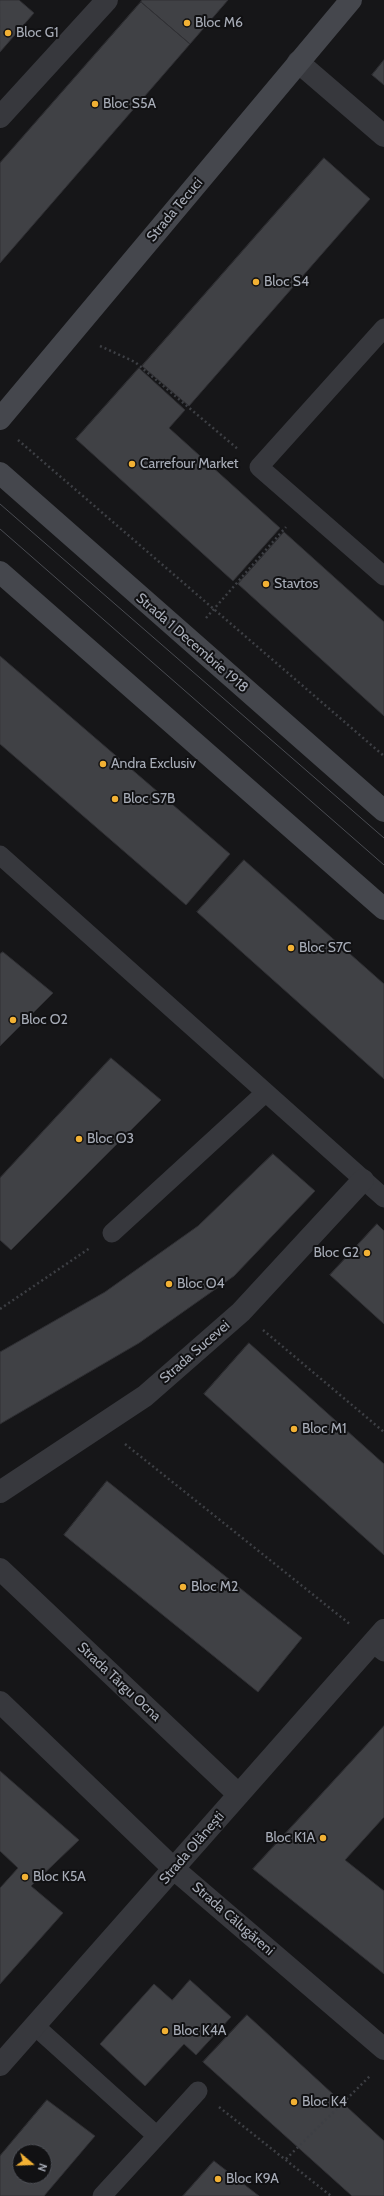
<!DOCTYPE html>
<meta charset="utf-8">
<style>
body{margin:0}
#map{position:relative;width:384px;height:2196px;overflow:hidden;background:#161618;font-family:Cabin,sans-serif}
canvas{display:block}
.north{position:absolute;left:12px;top:2144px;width:40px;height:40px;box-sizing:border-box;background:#111113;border:1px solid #4d4f55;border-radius:50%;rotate:109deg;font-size:11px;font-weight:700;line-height:16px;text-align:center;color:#a8adb8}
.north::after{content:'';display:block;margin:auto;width:14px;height:18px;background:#f2b134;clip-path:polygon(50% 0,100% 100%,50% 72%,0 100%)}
</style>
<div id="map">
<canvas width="384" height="2196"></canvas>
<div class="north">N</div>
</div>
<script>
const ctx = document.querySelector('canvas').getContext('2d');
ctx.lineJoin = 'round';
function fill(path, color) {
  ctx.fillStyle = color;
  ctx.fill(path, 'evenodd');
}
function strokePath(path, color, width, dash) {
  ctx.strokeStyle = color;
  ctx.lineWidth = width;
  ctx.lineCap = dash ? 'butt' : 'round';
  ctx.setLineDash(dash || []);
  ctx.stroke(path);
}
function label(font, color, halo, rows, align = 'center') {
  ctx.font = font + ' Cabin,sans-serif';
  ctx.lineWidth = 4;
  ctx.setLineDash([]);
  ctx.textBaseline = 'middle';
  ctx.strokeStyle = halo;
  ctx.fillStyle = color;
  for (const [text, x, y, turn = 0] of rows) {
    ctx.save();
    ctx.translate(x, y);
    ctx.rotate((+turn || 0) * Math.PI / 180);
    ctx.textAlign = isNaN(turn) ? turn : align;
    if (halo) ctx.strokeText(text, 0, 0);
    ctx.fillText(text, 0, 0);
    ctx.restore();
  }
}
const building = new Path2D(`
 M0,0H19L34,13L0,52Z
 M142,0H228L190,44L141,2Z
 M141,2L190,44L0,263V163Z
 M384,60V85L372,75Z
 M324,158L370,199L189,406L142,366Z
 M139,368L185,410L169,428L280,528L233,581L76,439Z
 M284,532L384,622V716L238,584Z
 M0,656L230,854L186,905L0,744Z
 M244,860L384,984V1079L197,912Z
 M3,952L53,993L0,1046V954Z
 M111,1058L161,1100L11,1250L0,1240V1178Z
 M273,1154L315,1191L234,1276L139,1343L0,1424V1352L105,1292L198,1226Z
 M377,1224L384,1231V1324L330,1275Z
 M249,1343L384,1464V1555L204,1394Z
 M107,1481L302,1638L258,1692L64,1535Z
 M384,1726V1817L345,1860L384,1891V1974L253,1869Z
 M0,1771L79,1840L31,1886L63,1913L0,1984V1888L18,1868L0,1851Z
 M190,1980L231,2017L196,2055L184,2044L145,2086L100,2044L154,1984L172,2000Z
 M247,2015L384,2141V2196H352L203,2062Z
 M47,2100L95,2136L44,2196H0V2156ZM20,2152H44V2176H20Z
 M214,2161L259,2196H183Z`);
fill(building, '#404145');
strokePath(building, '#303034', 1);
strokePath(new Path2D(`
 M100,346L135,362L239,450
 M18,440L384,756
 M206,618L286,527
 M0,1309L90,1248
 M263,1330L384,1432
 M125,1444L351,1625
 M219,2107L331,2196
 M286,2159L371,2075`), '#3d3f44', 2.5, [2, 3]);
strokePath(new Path2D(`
 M384,328L259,467L384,576
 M0,855L384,1198
 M112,1233L265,1093
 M372,1643L384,1652
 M35,2026L157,2136L102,2196
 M157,2136L198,2091`), '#37383d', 19);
strokePath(new Path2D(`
 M298,62L384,136
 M0,117L107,0
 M0,1492L145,1396L241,1312L363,1180
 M0,1569L238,1794
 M0,1702L174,1869L384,2049
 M0,2065L384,1630`), '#37383d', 22);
strokePath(new Path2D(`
 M0,419L351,0
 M0,473L384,811
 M0,572L384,909`), '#45474d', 22);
strokePath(new Path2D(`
 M0,504L384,838
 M0,529L384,865`), '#4a4c52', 1);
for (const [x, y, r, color] of [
 [187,23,4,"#f2b134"],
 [8,33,4,"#f2b134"],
 [95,104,4,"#f2b134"],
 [256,282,4,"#f2b134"],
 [132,464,4,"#f2b134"],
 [266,584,4,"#f2b134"],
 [103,764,4,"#f2b134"],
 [115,799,4,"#f2b134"],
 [291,948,4,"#f2b134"],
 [13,1020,4,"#f2b134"],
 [79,1139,4,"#f2b134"],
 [367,1253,4,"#f2b134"],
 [169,1284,4,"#f2b134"],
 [294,1429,4,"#f2b134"],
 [183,1587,4,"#f2b134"],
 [323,1838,4,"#f2b134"],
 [25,1877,4,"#f2b134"],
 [165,2031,4,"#f2b134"],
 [294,2102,4,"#f2b134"],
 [218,2179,4,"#f2b134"]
]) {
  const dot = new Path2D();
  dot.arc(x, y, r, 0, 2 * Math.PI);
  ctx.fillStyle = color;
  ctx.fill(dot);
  strokePath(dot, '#111113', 1.5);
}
label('14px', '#a8adb8', '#111113', [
 ["Bloc M6",195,23],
 ["Bloc G1",16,33],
 ["Bloc S5A",103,104],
 ["Bloc S4",264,282],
 ["Carrefour Market",140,464],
 ["Stavtos",274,584],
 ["Andra Exclusiv",111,764],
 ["Bloc S7B",123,799],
 ["Bloc S7C",299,948],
 ["Bloc O2",21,1020],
 ["Bloc O3",87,1139],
 ["Bloc G2",359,1253,"right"],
 ["Bloc O4",177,1284],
 ["Bloc M1",302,1429],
 ["Bloc M2",191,1587],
 ["Bloc K1A",315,1838,"right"],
 ["Bloc K5A",33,1877],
 ["Bloc K4A",173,2031],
 ["Bloc K4",302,2102],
 ["Bloc K9A",226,2179]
], 'left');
label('14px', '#a8adb8', '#111113', [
 ["Strada Tecuci",175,210,-50],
 ["Strada 1 Decembrie 1918",192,643,41],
 ["Strada Sucevei",195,1352,-41],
 ["Strada Târgu Ocna",119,1682,43],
 ["Strada Olănești",192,1848,-49],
 ["Strada Călugăreni",233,1919,41]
]);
</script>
